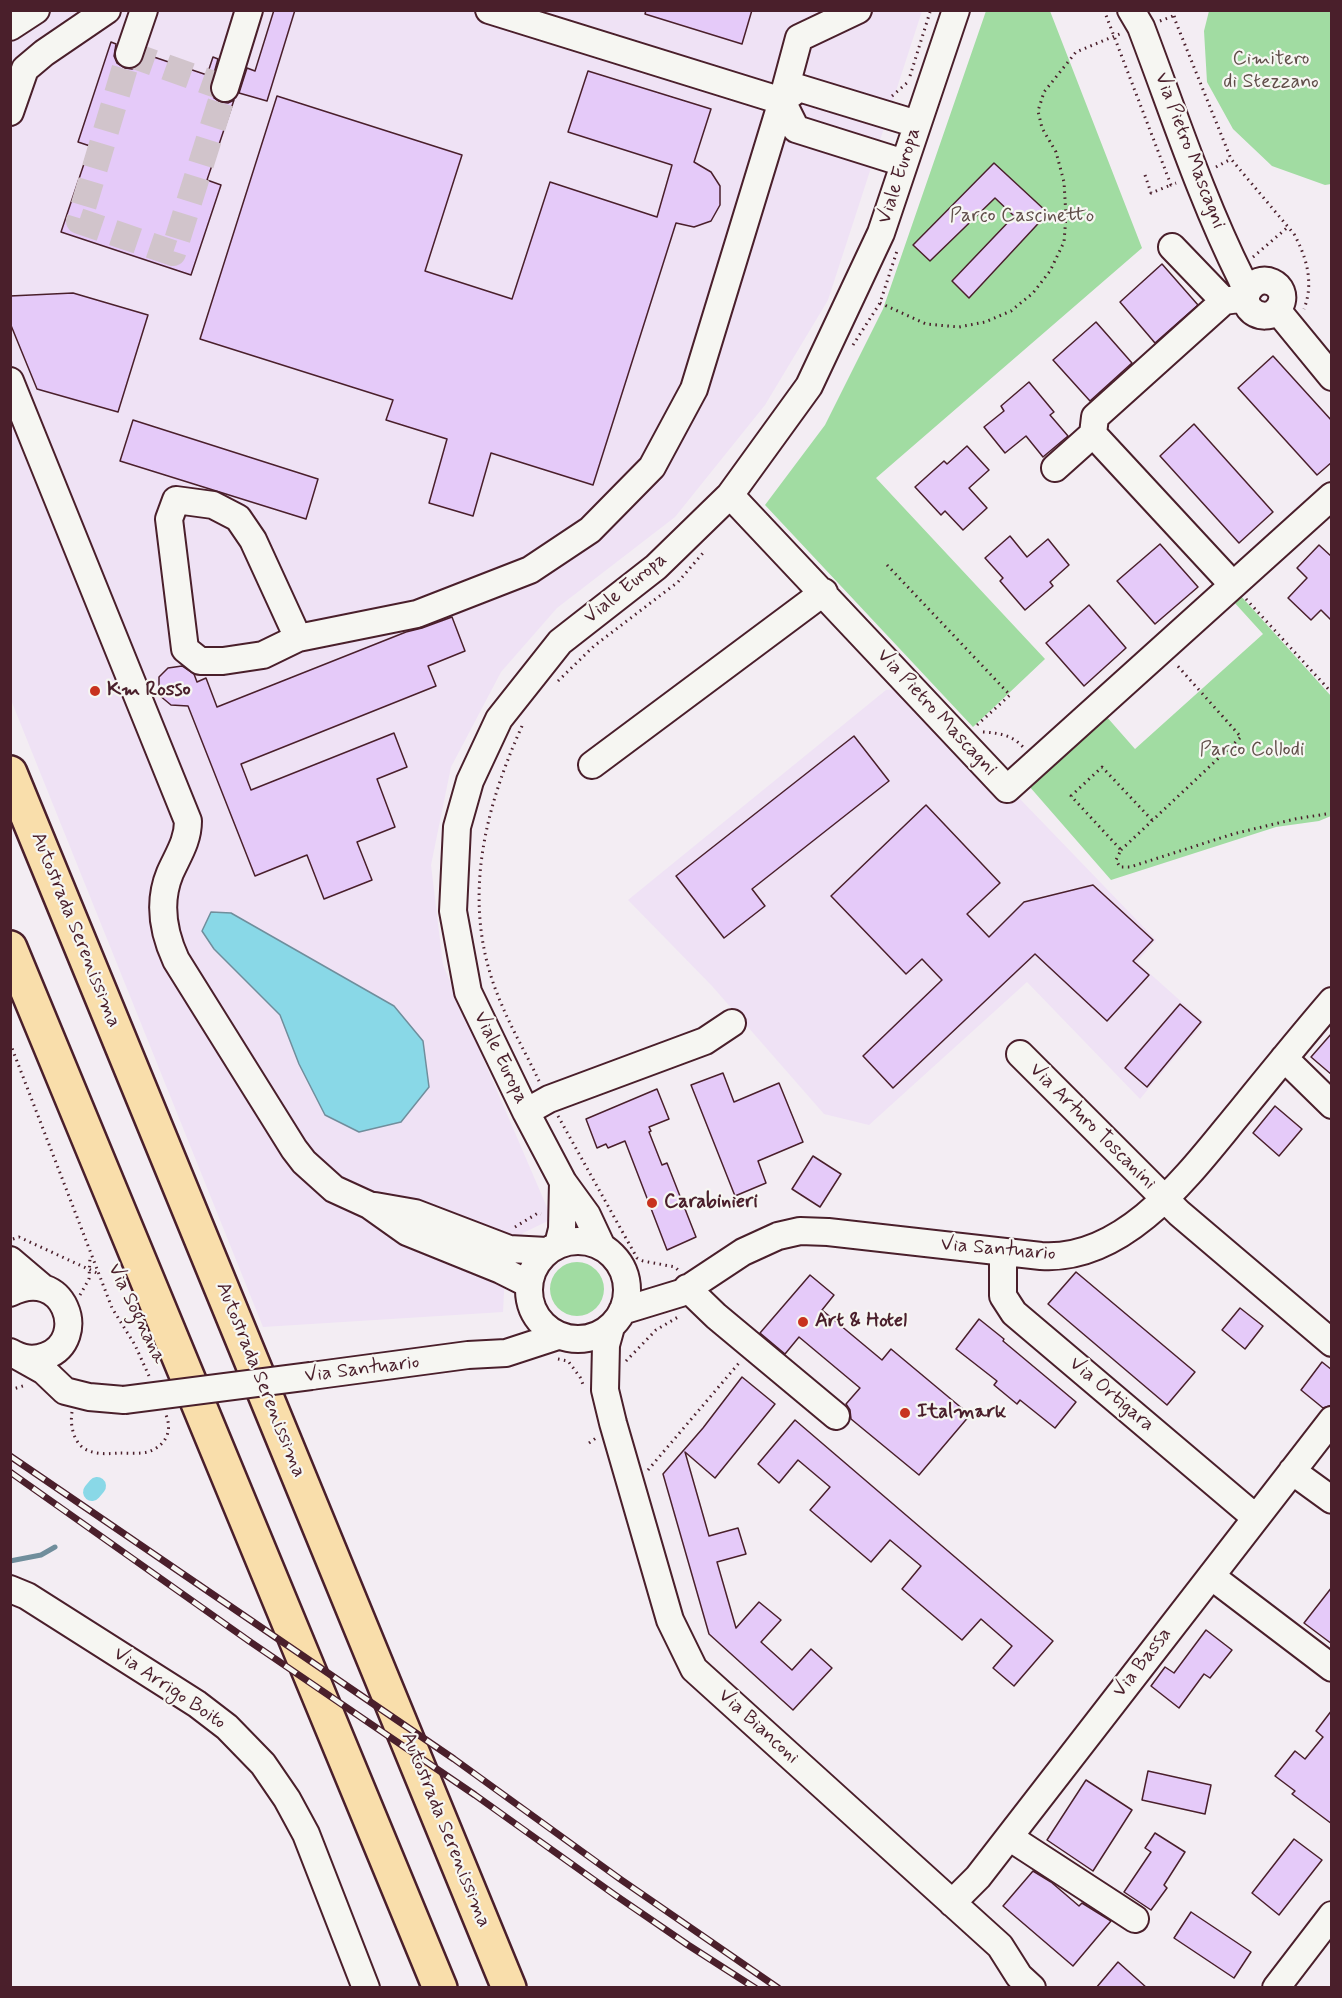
<!DOCTYPE html>
<style>
body{margin:0}
#map{position:relative;width:1342px;height:1998px;overflow:hidden;background:#f3edf3;font-family:Mynerve,sans-serif}
canvas{display:block}
.frame{position:absolute;inset:0;border:12px solid #4a1f2b;pointer-events:none}
</style>
<div id="map">
<canvas width="1342" height="1998"></canvas>
<div class="frame"></div>
</div>
<script>
const ctx = document.querySelector('canvas').getContext('2d');
ctx.lineJoin = 'round';
function fill(path, color) {
  ctx.fillStyle = color;
  ctx.fill(path, 'evenodd');
}
function strokePath(path, color, width, dash) {
  ctx.strokeStyle = color;
  ctx.lineWidth = width;
  ctx.lineCap = dash ? 'butt' : 'round';
  ctx.setLineDash(dash || []);
  ctx.stroke(path);
}
function label(font, color, halo, rows, align = 'center') {
  ctx.font = font + ' Mynerve,sans-serif';
  ctx.lineWidth = 4.5;
  ctx.setLineDash([]);
  ctx.textBaseline = 'middle';
  ctx.strokeStyle = halo;
  ctx.fillStyle = color;
  for (const [text, x, y, turn = 0] of rows) {
    ctx.save();
    ctx.translate(x, y);
    ctx.rotate((+turn || 0) * Math.PI / 180);
    ctx.textAlign = isNaN(turn) ? turn : align;
    if (halo) ctx.strokeText(text, 0, 0);
    ctx.fillText(text, 0, 0);
    ctx.restore();
  }
}
fill(new Path2D(`
 M11,11H922L828,300L765,405L675,517L557,608L501,672L451,767L431,865L443,965L552,1219L523,1233L505,1273L503,1312L263,1327L11,700Z
 M912,687L1156,940L1137,962L1204,1022L1140,1099L1027,982L869,1125L824,1114L712,986L628,900L886,690Z`), '#efe2f5');
fill(new Path2D(`
 M986,11H1050L1142,248L876,478L1045,659L973,727L765,505L825,425L883,309Z
 M1209,11H1331V184L1325,185L1272,166L1233,129L1207,82L1204,31Z
 M1240,595L1331,696V816L1319,821L1276,827L1111,880L1029,786L1106,716L1135,749L1263,634L1233,601Z
 M550 1289a27 27 0 1 1 54 0a27 27 0 1 1-54 0Z`), '#a1dca2');
const water = new Path2D(`
 M211,912L231,913L394,1006L423,1041L429,1087L401,1122L359,1132L325,1115L299,1064L280,1015L214,949L202,931Z`);
fill(water, '#89d8e7');
strokePath(water, '#708e9c', 1.5);
strokePath(new Path2D(`
 M10,1561L41,1555L55,1547`), '#708e9c', 5);
strokePath(new Path2D(`
 M92,1492L97,1486`), '#89d8e7', 18);
const building = new Path2D(`
 M274,10H295L267,101L239,93L247,68L255,71Z
 M646,10H752L742,44L645,14Z
 M111,42L116,44L114,56L117,63L125,68L132,69L138,66L145,54L207,75L213,57L218,59L211,84V92L214,98L220,102L228,103L234,100L207,180L221,185L191,275L61,232L90,146L78,142Z
 M588,71L711,109L694,162L711,172L720,186V205L711,221L694,227L676,223L593,485L491,453L473,516L429,503L447,439L386,420L393,400L200,339L277,96L462,155L425,271L512,299L550,182L657,217L672,165L568,132Z
 M994,163L1048,213L969,298L952,281L1014,216L995,198L930,261L913,245Z
 M1162,264L1198,305L1155,343L1120,302Z
 M73,293L148,315L118,412L37,389L10,323V296Z
 M1096,322L1132,363L1090,401L1053,360Z
 M1273,356L1332,421V462L1317,475L1238,388Z
 M1029,382L1054,412L1050,415L1068,436L1043,457L1026,436L1005,453L984,427L1004,411L1001,406Z
 M133,420L318,479L306,519L120,461Z
 M1194,424L1273,512L1239,543L1160,456Z
 M967,446L989,470L969,488L987,508L963,530L945,511L941,515L915,487L944,461L947,464Z
 M1010,536L1027,557L1048,539L1069,565L1050,582L1053,586L1025,610L1000,581L1003,578L985,558Z
 M1160,544L1198,587L1155,624L1117,581Z
 M1319,545L1332,557V621L1321,610L1311,620L1288,598L1307,578L1297,568Z
 M1089,605L1126,648L1084,686L1046,643Z
 M452,617L465,651L428,666L436,686L241,764L251,790L394,733L407,767L377,779L395,827L357,842L372,880L324,899L307,855L255,876L188,706L171,705L159,695V677L168,668L182,666L194,674L197,682L206,678L217,707L406,632L422,628Z
 M854,736L889,781L752,889L765,906L724,938L676,876Z
 M926,805L1000,883L967,914L989,937L1024,902L1093,885L1153,940L1133,961L1149,975L1107,1021L1035,954L893,1088L863,1056L942,980L922,959L906,974L831,896Z
 M1180,1004L1201,1022L1147,1087L1125,1068Z
 M1332,1033V1075L1311,1057Z
 M723,1073L734,1102L779,1083L803,1142L758,1161L766,1183L735,1196L691,1085Z
 M657,1089L669,1119L649,1127L651,1131L649,1132L662,1165L667,1163L696,1237L667,1250L625,1141L608,1148L606,1144L597,1148L586,1119Z
 M1275,1106L1302,1129L1279,1156L1253,1133Z
 M813,1156L841,1174L820,1207L792,1189Z
 M1076,1272L1195,1372L1167,1405L1048,1304Z
 M810,1275L834,1295L822,1310L882,1360L891,1349L970,1415L919,1475L851,1419L850,1410L846,1404L860,1388L799,1337L785,1354L760,1333Z
 M1240,1308L1263,1326L1245,1349L1222,1330Z
 M979,1319L1004,1339L1003,1341L1076,1402L1055,1428L1020,1400L1017,1404L994,1385L997,1381L956,1349Z
 M1322,1362L1332,1370V1405L1323,1408L1301,1390Z
 M742,1377L775,1404L715,1478L685,1452L709,1536L738,1528L746,1554L717,1562L736,1628L759,1602L781,1620L761,1642L792,1670L811,1649L832,1668L793,1710L709,1634L663,1474L703,1428Z
 M795,1420L1053,1641L1014,1686L993,1668L1012,1646L981,1619L962,1640L902,1589L921,1566L890,1540L871,1562L810,1510L830,1487L798,1460L779,1483L758,1464Z
 M1332,1587V1644L1304,1623Z
 M1206,1630L1232,1650L1210,1678L1204,1674L1179,1708L1151,1686L1165,1667L1174,1673Z
 M1332,1710V1824L1292,1794L1295,1791L1275,1776L1295,1751L1305,1759L1323,1737L1316,1731Z
 M1148,1771L1211,1785L1205,1814L1142,1800Z
 M1086,1780L1132,1810L1093,1871L1047,1840Z
 M1155,1833L1185,1852L1164,1885L1167,1888L1151,1910L1124,1892L1151,1852L1145,1848Z
 M1294,1839L1322,1860L1279,1915L1252,1893Z
 M1033,1871L1051,1882L1079,1906L1082,1903L1111,1921L1073,1966L1003,1906Z
 M1191,1912L1251,1952L1234,1978L1174,1938Z
 M1118,1962L1147,1988H1096Z`);
fill(building, '#e5caf9');
strokePath(building, '#4a1f2b', 1.5);
strokePath(new Path2D(`
 M129,54L225,88L173,253L79,221Z`), '#d1c4cb', 26, [26, 13]);
const minor = new Path2D(`
 M489,10L782,101L796,129L904,163
 M1131,10L1141,27C1173,111 1201,198 1241,278C1247,289 1244,302 1249,308C1257,318 1274,319 1280,306C1291,285 1259,268 1247,293
 M10,27L36,10
 M129,54L144,10
 M225,88L249,10
 M782,101L799,38L858,10
 M10,112L25,69L44,53L107,10
 M1172,247L1224,301
 M1277,310L1332,377
 M10,381L188,821C188,841 178,855 170,873C158,902 163,932 176,960L294,1149L304,1162L334,1189L369,1205L407,1232L501,1270L529,1284
 M1055,468L1093,434
 M730,495L1007,789L1332,496
 M1233,585L1093,434L1095,417L1224,301L1246,298
 M298,638L253,540L238,518L213,505L176,500L169,519L185,649L200,661H223L263,655L298,638L417,614L530,570L590,530L652,467L694,389L782,101L799,88L917,124
 M592,765L824,592
 M1020,1054L1179,1213L1332,1343
 M1284,1058L1332,1105
 M526,1112L549,1099L705,1041L732,1023
 M375,1206L415,1213L509,1249L547,1251
 M529 1290a49 49 0 1 1 98 0a49 49 0 1 1-98 0Z
 M558,1245L562,1229L563,1182
 M602,1247L587,1215L563,1182L526,1112L468,992L453,911L457,827L470,781L499,719L560,642L656,567L730,495L809,386L881,233L956,10
 M1003,1253V1296L1014,1313L1256,1518
 M10,1260L43,1288
 M687,1288L716,1316L836,1416
 M10,1293C64,1265 90,1339 46,1356C33,1361 22,1359 10,1352
 M622,1311L681,1293L743,1252L778,1236L800,1231L828,1232L1041,1256C1127,1262 1192,1170 1241,1111C1271,1074 1301,1037 1332,1001
 M611,1327L606,1345L605,1390L613,1423L670,1620L694,1669L1000,1946L1019,1976L1032,1988
 M19,1357L44,1371L65,1391L89,1397L124,1400
 M311,1376L468,1355L506,1353L558,1336
 M1292,1471L1332,1500
 M1211,1576L1332,1668
 M10,1589L27,1596L197,1704L227,1727L263,1764L287,1799L306,1834L366,1988
 M1009,1837L1135,1919
 M952,1903L978,1877L1332,1420
 M1276,1988L1332,1915`);
const highway = new Path2D(`
 M10,773L509,1988
 M10,948L440,1988`);
strokePath(minor, '#4a1f2b', 30);
strokePath(highway, '#4a1f2b', 38);
strokePath(new Path2D(`
 M1104,10L1171,185L1176,183
 M1173,10L1175,20L1231,159L1294,234C1307,258 1314,283 1304,309
 M1160,21L1173,16
 M910,76L930,12
 M892,96L908,82
 M1216,167L1231,159
 M1145,175L1151,193L1171,185
 M1253,257L1288,227
 M880,303L926,324L959,327L985,322L1011,311L1033,293L1050,271L1064,242L1066,216L1064,182L1056,152L1042,128L1038,111L1044,92L1076,52L1122,33
 M853,345L880,303L897,251
 M887,565L1010,695L976,726
 M1246,599L1332,693
 M558,681L594,646L678,582L703,553
 M522,726C482,815 460,909 501,1003C512,1030 527,1055 539,1081
 M983,732C999,733 1012,735 1023,747
 M1152,820L1102,767L1071,796L1121,850L1116,860L1120,867H1130L1233,834L1295,819L1332,813
 M1121,850L1241,737L1175,663
 M10,1043L112,1308L135,1345L149,1376
 M558,1116L637,1258L643,1261L675,1267L678,1270
 M515,1227L538,1213L541,1214
 M13,1239L19,1237L99,1274
 M80,1295L89,1279L90,1257
 M558,1359L568,1361L580,1377L584,1387
 M626,1361L656,1330L678,1317
 M10,1390L26,1385
 M72,1412C70,1424 73,1439 82,1447C92,1455 108,1454 119,1453C128,1453 140,1454 148,1452C165,1446 173,1432 166,1415
 M589,1443L596,1438
 M648,1470L739,1363`), '#4a1f2b', 3, [1.5, 4.5]);
strokePath(minor, '#f6f6f2', 26);
strokePath(highway, '#f9deab', 33);
const rail = new Path2D(`
 M10,1456L454,1759L620,1879L778,1988
 M10,1472L249,1641L475,1795L615,1895L688,1945L755,1988`);
strokePath(rail, '#4a1f2b', 7);
strokePath(rail, '#f6f6f2', 4.5, [14]);
const minorBridge = new Path2D(`
 M124,1400L311,1376`);
strokePath(minorBridge, '#4a1f2b', 30, []);
strokePath(minorBridge, '#f6f6f2', 26);
for (const [x, y, r, color] of [
 [95,691,6,"#c8321e"],
 [652,1203,6,"#c8321e"],
 [803,1322,6,"#c8321e"],
 [905,1413,6,"#c8321e"]
]) {
  const dot = new Path2D();
  dot.arc(x, y, r, 0, 2 * Math.PI);
  ctx.fillStyle = color;
  ctx.fill(dot);
  strokePath(dot, '#f6f6f2', 2);
}
label('20px', '#604e49', '#f6f6f2', [
 ["Cimitero",1271,60],
 ["di Stezzano",1271,83],
 ["Parco Cascinetto",1022,217],
 ["Parco Collodi",1252,751]
]);
label('20px', '#4a1f2b', '#f6f6f2', [
 ["Via Pietro Mascagni",1189,151,69],
 ["Viale Europa",900,176,-72],
 ["Viale Europa",626,589,-39],
 ["Via Pietro Mascagni",936,713,47],
 ["Autostrada Serenissima",75,930,68],
 ["Viale Europa",500,1058,64],
 ["Via Arturo Toscanini",1092,1127,45],
 ["Via Santuario",998,1250,5],
 ["Via Sognana",136,1314,64],
 ["Via Santuario",362,1370,-7],
 ["Autostrada Serenissima",260,1380,68],
 ["Via Ortigara",1111,1395,40],
 ["Via Bassa",1143,1663,-52],
 ["Via Arrigo Boito",169,1689,34],
 ["Via Bianconi",758,1727,42],
 ["Autostrada Serenissima",445,1830,68]
]);
label('bold 20px', '#4a1f2b', '#f6f6f2', [
 ["Km Rosso",107,691],
 ["Carabinieri",664,1203],
 ["Art & Hotel",815,1322],
 ["Italmark",917,1413]
], 'left');
</script>
